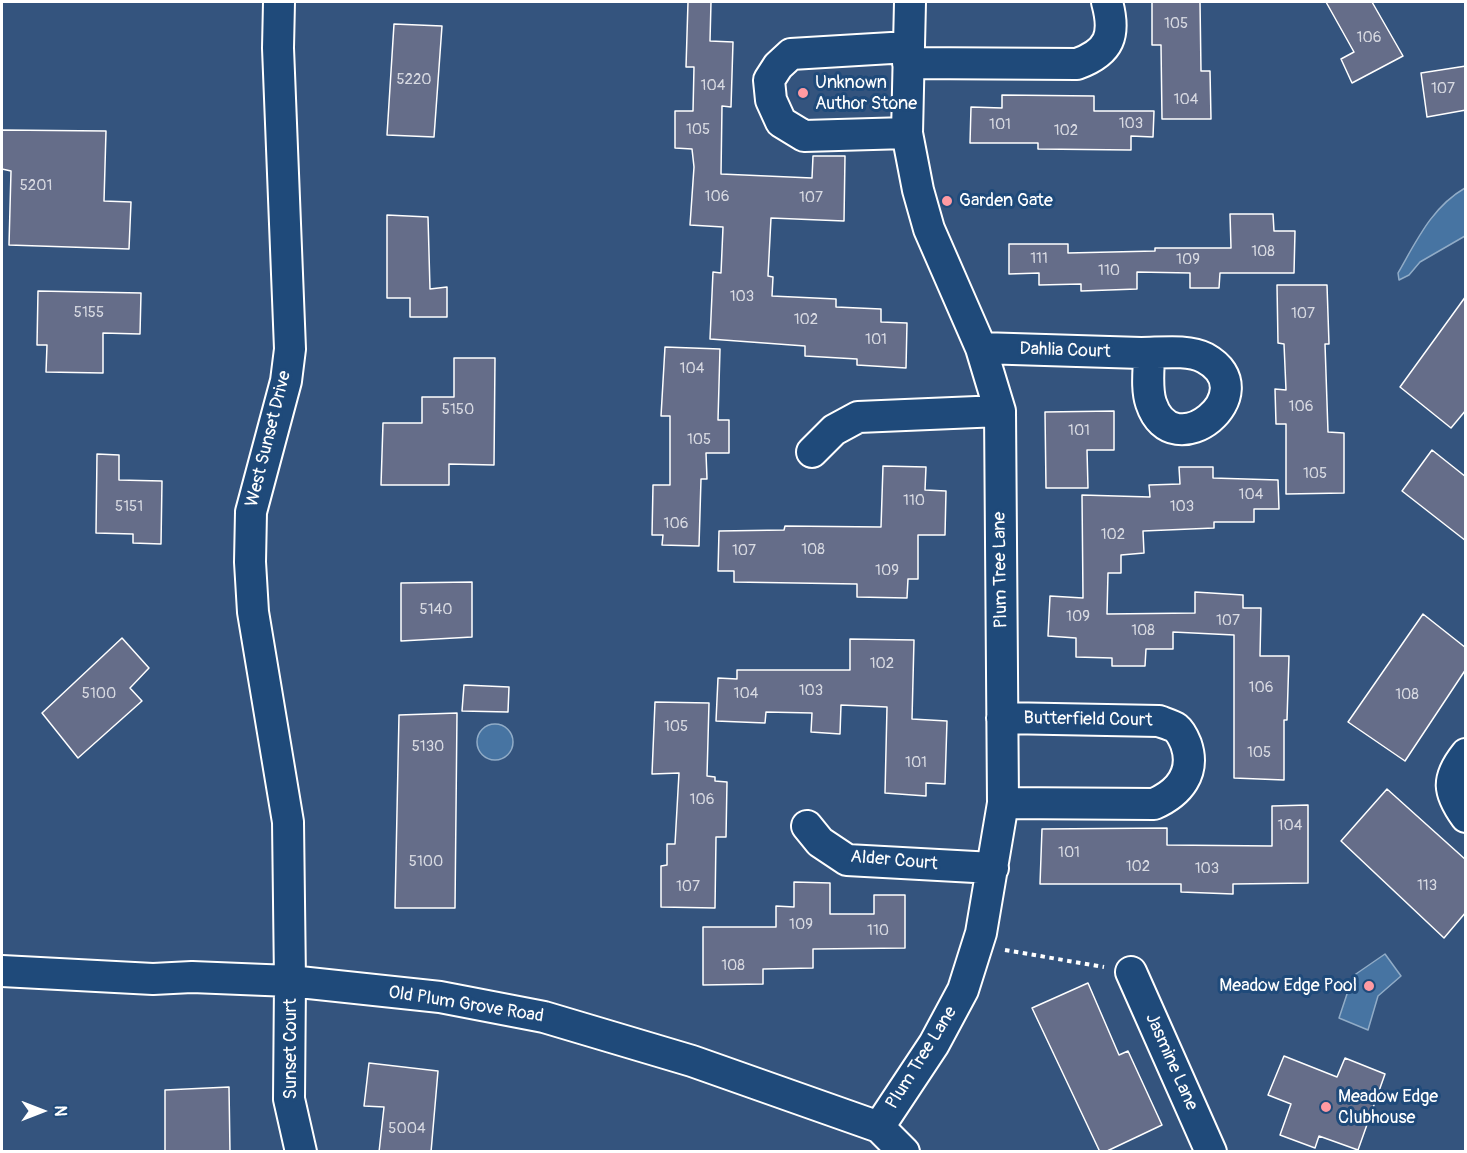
<!DOCTYPE html>
<style>
body{margin:0}
#map{position:relative;width:1467px;height:1153px;overflow:hidden;background:#34547e;font-family:Pangolin,sans-serif}
canvas{display:block}
.frame{position:absolute;inset:0;border:3px solid #fff;pointer-events:none}
.north{position:absolute;left:12px;top:1081px;width:60px;height:60px;-webkit-text-stroke:4px #1f4a7a;paint-order:stroke;rotate:90deg;font-size:16px;font-weight:700;line-height:24px;text-align:center;color:#fff}
.north::after{content:'';display:block;margin:auto;width:21px;height:27px;background:#fff;clip-path:polygon(50% 0,100% 100%,50% 72%,0 100%)}
</style>
<div id="map">
<canvas width="1467" height="1153"></canvas>
<div class="frame"></div>
<div class="north">N</div>
</div>
<script>
const ctx = document.querySelector('canvas').getContext('2d');
ctx.lineJoin = 'round';
function fill(path, color) {
  ctx.fillStyle = color;
  ctx.fill(path, 'evenodd');
}
function strokePath(path, color, width, dash) {
  ctx.strokeStyle = color;
  ctx.lineWidth = width;
  ctx.lineCap = dash ? 'butt' : 'round';
  ctx.setLineDash(dash || []);
  ctx.stroke(path);
}
function label(font, color, halo, rows, align = 'center') {
  ctx.font = font + ' Pangolin,sans-serif';
  ctx.lineWidth = 6;
  ctx.setLineDash([]);
  ctx.textBaseline = 'middle';
  ctx.strokeStyle = halo;
  ctx.fillStyle = color;
  for (const [text, x, y, turn = 0] of rows) {
    ctx.save();
    ctx.translate(x, y);
    ctx.rotate((+turn || 0) * Math.PI / 180);
    ctx.textAlign = isNaN(turn) ? turn : align;
    if (halo) ctx.strokeText(text, 0, 0);
    ctx.fillText(text, 0, 0);
    ctx.restore();
  }
}
const water = new Path2D(`
 M1465,188V236L1420,262L1409,275L1399,280L1398,273C1417,240 1432,207 1465,188Z
 M477 742a18 18 0 1 1 36 0a18 18 0 1 1-36 0Z
 M1385,954L1401,976L1378,996L1368,1030L1339,1018L1353,976Z`);
fill(water, '#4774a2');
strokePath(water, '#91acc7', 1.5);
const building = new Path2D(`
 M688,2H711L710,41L733,42L731,107L722,106L721,174L812,178L813,156H845L844,221L771,218L768,276L773,277L772,296L836,299V307L881,309V322L907,323L906,368L857,365V359L805,356V346L710,339L713,272L721,273L723,227L690,225L694,167L692,149L675,148V111H693L694,67H686Z
 M1152,2H1200L1201,71H1210L1211,119H1162L1161,45H1152Z
 M1326,2H1372L1403,56L1352,83L1341,59L1354,52Z
 M394,24L442,26L434,137L387,135Z
 M1466,66V110L1427,117L1421,73Z
 M1002,95L1094,96V111H1154L1153,137L1131,136V150L1038,149V143H970L971,107L1002,108Z
 M2,130L106,131L104,201L131,202L129,249L9,245L11,171L2,169Z
 M1230,214H1273L1274,231H1295L1294,273H1220L1219,288H1190V273L1137,272V289L1081,291V284L1039,285V273L1009,274V244H1068V253L1155,251V248H1231Z
 M387,215L428,217L430,289L447,287V317H410V298H387Z
 M1277,285H1327L1329,344H1325L1328,432L1344,433V493L1286,494V424H1276L1275,389L1286,390L1284,344L1278,343Z
 M38,291L141,293L140,334L103,333V373L46,372L47,345H37Z
 M1466,296V410L1451,428L1400,387Z
 M665,347L720,349L718,420H729V453H706L707,479H701L699,546L662,545L663,535H652L653,485H670V416H661Z
 M454,358H495L494,465L449,464V485H381L383,423H422V397H454Z
 M1114,411V450H1087L1088,488H1046L1045,412Z
 M1432,450L1466,477V541L1402,491Z
 M97,454L119,455V480L162,481L161,544L133,543V534L96,533Z
 M883,466L926,467L925,490L946,491L945,535H918V579H908L907,598L857,597V584L734,582V571H718L719,531L784,530L785,526L881,527Z
 M1179,467H1213V478L1278,480L1279,509H1254V522H1214V528L1143,531L1144,553L1121,555V573H1108L1107,614L1195,613V592L1243,595V608H1261L1260,656H1289L1287,720H1284V780L1234,778V635L1173,632V649H1146L1145,666H1112V658L1076,657V638L1048,636L1050,596L1083,598L1082,495L1150,497L1149,485L1180,484Z
 M472,582V637L401,641V583Z
 M1423,614L1466,648V669L1405,761L1348,722Z
 M122,638L149,668L130,688L142,701L78,758L42,713Z
 M850,639L914,640L912,719L947,721L945,784L926,783V796L885,793L887,707L841,705L840,734L811,732L812,713L766,712L765,723L716,721L718,678L737,679V670H850Z
 M464,685L509,687L508,712L462,711Z
 M655,702L709,703L707,776L715,777V781L727,782L726,837H716L715,908L661,907V866L667,865V844H675L679,773L652,774Z
 M457,713L455,908H395L399,715Z
 M1387,789L1466,860V912L1444,938L1341,841Z
 M1308,805V883L1233,884V894L1181,892V884H1040L1042,829L1167,828V845L1272,846V806Z
 M794,882L830,883V914H874V895H905V948L813,949V968L763,969V984L703,985V927H776V906L794,907Z
 M1088,983L1119,1055L1128,1051L1162,1125L1105,1152H1100L1032,1008Z
 M1284,1056L1337,1077L1345,1058L1385,1074L1358,1150L1319,1136L1315,1148L1280,1135L1291,1104L1268,1095Z
 M369,1063L438,1071L431,1152H379L384,1107L364,1106Z
 M229,1087L230,1152H165V1090Z`);
fill(building, '#656d89');
strokePath(building, '#fff', 1.5);
const minor = new Path2D(`
 M279,2L278,48L290,349L286,381L251,512L250,562L253,612L288,822L290,981L289,1099L301,1152
 M908,63L1077,64C1110,52 1116,35 1107,2
 M907,133L804,136L781,122L771,100L769,80L778,66L791,54L908,47
 M981,348C1034,350 1088,351 1141,353C1160,353 1188,349 1205,358C1267,392 1173,470 1151,403C1146,388 1149,369 1149,353
 M812,452L834,430L858,417L1000,411
 M1002,718L1159,721C1164,723 1172,725 1176,728C1181,732 1184,739 1186,744C1196,773 1179,793 1154,804L1003,803
 M1466,754C1446,779 1448,792 1466,817
 M807,826L820,842L847,860L993,868
 M2,971L153,979L192,977L290,981L440,997L544,1017L692,1061L879,1127L904,1152
 M1131,972L1211,1152
 M879,1127L934,1044L963,990L981,933L1003,803L1000,411L981,348L929,229L918,190L907,133L910,2`);
strokePath(minor, '#fff', 34);
strokePath(new Path2D(`
 M1005,950L1104,967`), '#fff', 4, [4.5, 4.5]);
strokePath(minor, '#1f4a7a', 30);
for (const [x, y, r, color] of [
 [803,93,6,"#ff9aa2"],
 [947,201,6,"#ff9aa2"],
 [1369,986,6,"#ff9aa2"],
 [1326,1107,6,"#ff9aa2"]
]) {
  const dot = new Path2D();
  dot.arc(x, y, r, 0, 2 * Math.PI);
  ctx.fillStyle = color;
  ctx.fill(dot);
  strokePath(dot, '#1f4a7a', 2);
}
label('15px', '#d8dae2', null, [
 ["105",1176,24],
 ["106",1369,38],
 ["5220",414,80],
 ["104",713,86],
 ["107",1443,89],
 ["104",1186,100],
 ["103",1131,124],
 ["101",1000,125],
 ["105",698,130],
 ["102",1066,131],
 ["5201",36,186],
 ["106",717,197],
 ["107",811,198],
 ["108",1263,252],
 ["111",1039,259],
 ["109",1188,260],
 ["110",1109,271],
 ["103",742,297],
 ["5155",89,313],
 ["107",1303,314],
 ["102",806,320],
 ["101",876,340],
 ["104",692,369],
 ["106",1301,407],
 ["5150",458,410],
 ["101",1079,431],
 ["105",699,440],
 ["105",1315,474],
 ["104",1251,495],
 ["110",914,501],
 ["5151",129,507],
 ["103",1182,507],
 ["106",676,524],
 ["102",1113,535],
 ["108",813,550],
 ["107",744,551],
 ["109",887,571],
 ["5140",436,610],
 ["109",1078,617],
 ["107",1228,621],
 ["108",1143,631],
 ["102",882,664],
 ["106",1261,688],
 ["103",811,691],
 ["5100",99,694],
 ["104",746,694],
 ["108",1407,695],
 ["105",676,727],
 ["5130",428,747],
 ["105",1259,753],
 ["101",916,763],
 ["106",702,800],
 ["104",1290,826],
 ["101",1069,853],
 ["5100",426,862],
 ["102",1138,867],
 ["103",1207,869],
 ["113",1427,886],
 ["107",688,887],
 ["109",801,925],
 ["110",878,931],
 ["108",733,966],
 ["5004",407,1129]
]);
label('18px', '#fff', '#1f4a7a', [
 ["Unknown",815,83],
 ["Author Stone",815,104],
 ["Garden Gate",959,201],
 ["Meadow Edge Pool",1357,986,"right"],
 ["Meadow Edge",1338,1097],
 ["Clubhouse",1338,1118]
], 'left');
label('18px', '#fff', '#1f4a7a', [
 ["Dahlia Court",1065,351,2],
 ["West Sunset Drive",269,439,-76],
 ["Plum Tree Lane",1001,570,-91],
 ["Butterfield Court",1088,720,1],
 ["Alder Court",894,861,5],
 ["Old Plum Grove Road",466,1005,9],
 ["Sunset Court",291,1049,-90],
 ["Plum Tree Lane",922,1058,-58],
 ["Jasmine Lane",1171,1062,66]
]);
</script>
